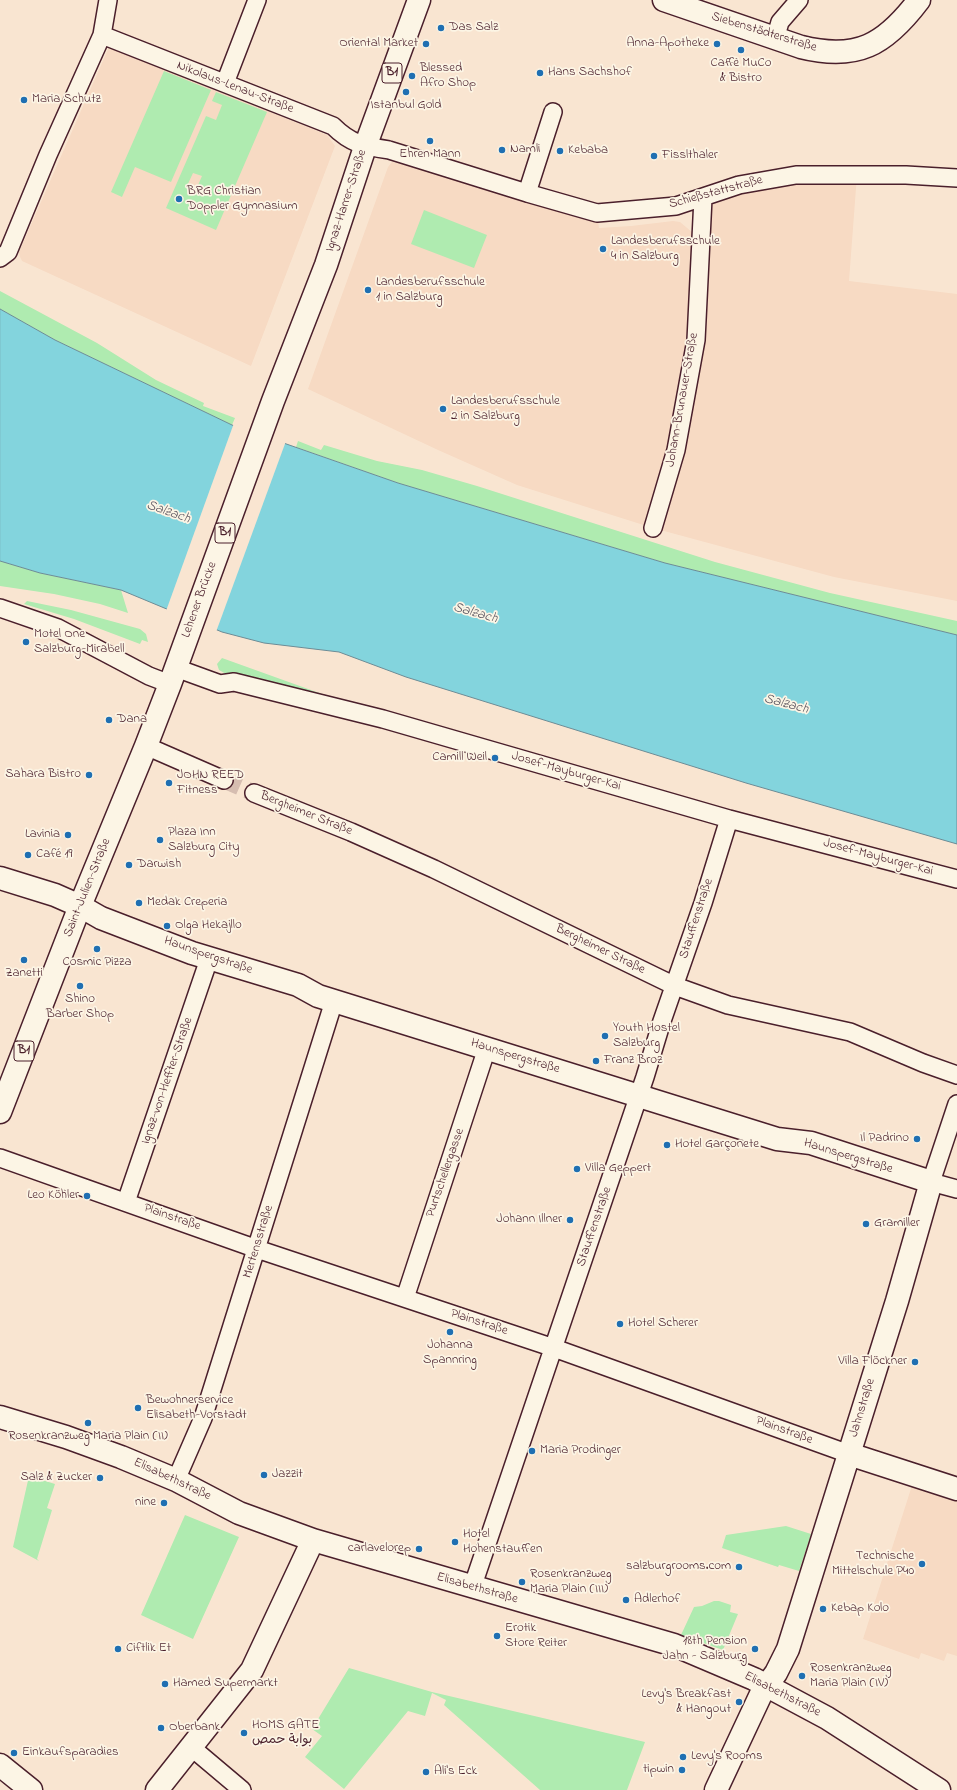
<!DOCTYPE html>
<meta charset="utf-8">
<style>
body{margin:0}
canvas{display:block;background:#f9e5d1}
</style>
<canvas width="957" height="1790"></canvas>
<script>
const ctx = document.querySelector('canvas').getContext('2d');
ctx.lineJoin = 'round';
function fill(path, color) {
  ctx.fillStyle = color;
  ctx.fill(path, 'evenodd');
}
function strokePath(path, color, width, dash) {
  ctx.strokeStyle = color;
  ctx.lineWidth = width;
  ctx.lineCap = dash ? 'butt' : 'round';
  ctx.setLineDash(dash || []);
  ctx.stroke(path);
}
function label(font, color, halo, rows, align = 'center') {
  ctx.font = font + ' "Indie Flower","Playpen Sans Arabic",sans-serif';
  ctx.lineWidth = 3.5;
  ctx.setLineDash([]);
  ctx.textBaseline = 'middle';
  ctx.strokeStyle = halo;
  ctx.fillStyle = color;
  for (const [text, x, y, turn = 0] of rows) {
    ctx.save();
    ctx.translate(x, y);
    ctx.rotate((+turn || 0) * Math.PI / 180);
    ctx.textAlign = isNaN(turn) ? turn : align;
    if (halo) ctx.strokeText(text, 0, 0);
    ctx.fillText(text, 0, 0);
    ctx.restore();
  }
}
fill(new Path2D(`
 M109,47L327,135L335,146L251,366L22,261L20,257L19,252Z
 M392,162L527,193L597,213L599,228L631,226L673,221L680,222L699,238L703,198L739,185L857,175L849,281L957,294V601L834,577L653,528L517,485L438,450L308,389L388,167Z
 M915,1476L957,1489V1656L947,1653L944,1661L921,1653L919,1659L863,1639Z`), '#f7dac3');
fill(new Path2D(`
 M164,71L211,90L171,182L135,167L122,197L111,192Z
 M216,92L267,112L216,230L166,208L206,116L216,120L222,105L212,101ZM193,173L202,176L195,192L186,188Z
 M424,210L487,235L474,268L411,244Z
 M0,291L97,343L156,380L204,403L203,406L235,418L232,425L55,340L0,309Z
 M298,441L321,450L324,445L377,461L422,470L477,486L715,562L830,593L957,621V635L665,563L398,483L296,447Z
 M0,561L40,573L121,590L128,613L100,604L54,594L0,586Z
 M27,601L71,610L140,629L146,634L148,642L142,640L140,644L74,619L24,604Z
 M222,658L336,699L228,675L219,670L217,664Z
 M29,1476L55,1484L47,1508L52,1510L37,1559L39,1561L13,1547Z
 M185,1515L239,1537L193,1639L141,1615Z
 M786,1526L811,1534L799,1571L779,1565L778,1567L722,1548L726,1535Z
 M714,1601H719L731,1605L730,1612L738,1614L723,1650L681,1635L694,1607L702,1606Z
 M349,1668L432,1692L645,1742L627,1790H540L444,1705L446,1700L432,1693L425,1716L408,1711L344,1789L305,1757L322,1736L312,1729Z`), '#afebb0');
const water = new Path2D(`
 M0,309L55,340L232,425L398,483L665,563L957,635V844L746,783L406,677L339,652L264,643L222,632L121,590L40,573L0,561Z`);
fill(water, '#83d4dd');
strokePath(water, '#6c8c96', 1);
fill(new Path2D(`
 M234,423L286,441L216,632L166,611Z`), '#f9e5d1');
strokePath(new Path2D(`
 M224,780L254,793`), '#d6bdb0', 17, [17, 8]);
const street = new Path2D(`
 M102,35L333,126C351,144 364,146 389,150L527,193L597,213L676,206L739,185L796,175H906L957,178
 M775,39L780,22L799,0
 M225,83L257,0
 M527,193L553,112
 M0,258L8,252L48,155L102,35L108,0
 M653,528L676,450L696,340L703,198
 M0,608L58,628L149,676L170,684
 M176,668L220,684L234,682L383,719L729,819L957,879
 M146,746L224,780
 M254,793L351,832L434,869L675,986L728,1005L850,1032L923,1063L957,1075
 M957,1104L931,1182L957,1189
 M0,1158L257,1249L554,1348L849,1454
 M126,1202L209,959
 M405,1298L487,1048
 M176,1480L203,1418L334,1001
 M472,1588L645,1077L662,1021L703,903L729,819
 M191,1747L242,1790`);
const secondary = new Path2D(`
 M664,0L801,47C857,61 885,45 919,0
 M0,878L55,895L80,906L101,918L192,953L298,985L318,996L777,1139L811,1143L931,1182L897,1301L788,1649L776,1673L762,1692L716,1790
 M0,1417L66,1437L121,1457L176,1480L239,1513L313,1540L674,1645L754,1679L827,1718L939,1790
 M849,1454L957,1489
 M0,1765L31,1790
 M157,1790L252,1670L313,1540`);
const primary = new Path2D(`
 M0,1112L80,906L146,746L170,684L273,401L326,265L365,147L419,0`);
strokePath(street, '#4a1f2b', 20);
strokePath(secondary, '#4a1f2b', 25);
strokePath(primary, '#4a1f2b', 25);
strokePath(street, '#fcf5e5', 17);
strokePath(secondary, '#fcf5e5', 22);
strokePath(primary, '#fcf5e5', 22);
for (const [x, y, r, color] of [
 [441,28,4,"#1f6fb2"],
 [426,44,4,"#1f6fb2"],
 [717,44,4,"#1f6fb2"],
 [741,50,4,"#1f6fb2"],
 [540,73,4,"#1f6fb2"],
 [412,76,4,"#1f6fb2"],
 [406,92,4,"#1f6fb2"],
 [24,100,4,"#1f6fb2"],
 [430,141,4,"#1f6fb2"],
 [502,150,4,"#1f6fb2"],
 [560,151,4,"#1f6fb2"],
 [654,156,4,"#1f6fb2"],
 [179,199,4,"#1f6fb2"],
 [603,249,4,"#1f6fb2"],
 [368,290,4,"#1f6fb2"],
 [443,409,4,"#1f6fb2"],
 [26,642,4,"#1f6fb2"],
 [109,720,4,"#1f6fb2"],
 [495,758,4,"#1f6fb2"],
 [89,775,4,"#1f6fb2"],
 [169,783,4,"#1f6fb2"],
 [68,835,4,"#1f6fb2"],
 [160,840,4,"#1f6fb2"],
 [28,855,4,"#1f6fb2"],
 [129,865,4,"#1f6fb2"],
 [139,903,4,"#1f6fb2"],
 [167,926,4,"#1f6fb2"],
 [97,949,4,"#1f6fb2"],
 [24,960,4,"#1f6fb2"],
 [80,986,4,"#1f6fb2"],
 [605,1036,4,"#1f6fb2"],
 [596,1061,4,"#1f6fb2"],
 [917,1139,4,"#1f6fb2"],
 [667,1145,4,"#1f6fb2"],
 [577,1169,4,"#1f6fb2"],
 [87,1196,4,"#1f6fb2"],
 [570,1220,4,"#1f6fb2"],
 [866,1224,4,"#1f6fb2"],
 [620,1324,4,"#1f6fb2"],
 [450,1332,4,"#1f6fb2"],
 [915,1362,4,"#1f6fb2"],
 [138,1408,4,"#1f6fb2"],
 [88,1423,4,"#1f6fb2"],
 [532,1451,4,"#1f6fb2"],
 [264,1475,4,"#1f6fb2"],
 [100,1478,4,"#1f6fb2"],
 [164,1503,4,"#1f6fb2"],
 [455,1542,4,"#1f6fb2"],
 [419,1549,4,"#1f6fb2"],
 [922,1564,4,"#1f6fb2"],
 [739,1567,4,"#1f6fb2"],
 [522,1582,4,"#1f6fb2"],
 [626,1600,4,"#1f6fb2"],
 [823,1609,4,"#1f6fb2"],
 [497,1636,4,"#1f6fb2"],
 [118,1649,4,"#1f6fb2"],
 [755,1649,4,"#1f6fb2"],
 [802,1676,4,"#1f6fb2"],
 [165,1684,4,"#1f6fb2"],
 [739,1702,4,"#1f6fb2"],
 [161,1728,4,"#1f6fb2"],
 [244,1733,4,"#1f6fb2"],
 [14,1753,4,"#1f6fb2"],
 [683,1757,4,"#1f6fb2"],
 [682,1770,4,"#1f6fb2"],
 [426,1772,4,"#1f6fb2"]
]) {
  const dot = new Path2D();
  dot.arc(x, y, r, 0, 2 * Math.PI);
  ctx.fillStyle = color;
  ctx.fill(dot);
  strokePath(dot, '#fcf5e5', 1.5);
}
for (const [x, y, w] of [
 [392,73,20],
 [225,533,20],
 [24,1051,20]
]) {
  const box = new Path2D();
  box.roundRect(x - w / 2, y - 10, w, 20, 3);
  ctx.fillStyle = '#fcf5e5';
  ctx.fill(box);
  strokePath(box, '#4a1f2b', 1);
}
label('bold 12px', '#4a1f2b', null, [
 ["B1",392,73],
 ["B1",225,533],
 ["B1",24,1051]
]);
label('13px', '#4a1f2b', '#fcf5e5', [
 ["Das Salz",449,28],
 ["Oriental Market",418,44,"right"],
 ["Anna-Apotheke",709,44,"right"],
 ["Caffè MuCo",741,64,"center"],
 ["& Bistro",741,79,"center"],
 ["Blessed",420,69],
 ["Afro Shop",420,84],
 ["Hans Sachshof",548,73],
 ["Maria Schutz",32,100],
 ["Istanbul Gold",406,106,"center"],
 ["Namli",510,150],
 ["Kebaba",568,151],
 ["Ehren Mann",430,155,"center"],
 ["Fisslthaler",662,156],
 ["BRG Christian",187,192],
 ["Doppler Gymnasium",187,207],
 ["Landesberufsschule",611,242],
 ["4 in Salzburg",611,257],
 ["Landesberufsschule",376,283],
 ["1 in Salzburg",376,298],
 ["Landesberufsschule",451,402],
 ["2 in Salzburg",451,417],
 ["Motel One",34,635],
 ["Salzburg-Mirabell",34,650],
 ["Dana",117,720],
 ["Camill Weil",487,758,"right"],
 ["Sahara Bistro",81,775,"right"],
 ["JOHN REED",177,776],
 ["Fitness",177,791],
 ["Plaza Inn",168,833],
 ["Salzburg City",168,848],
 ["Lavinia",60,835,"right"],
 ["Café 19",36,855],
 ["Darwish",137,865],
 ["Medak Creperia",147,903],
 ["Olga Hekajllo",175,926],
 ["Cosmic Pizza",97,963,"center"],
 ["Zanetti",24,974,"center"],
 ["Shino",80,1000,"center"],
 ["Barber Shop",80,1015,"center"],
 ["Youth Hostel",613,1029],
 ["Salzburg",613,1044],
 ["Franz Broz",604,1061],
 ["Il Padrino",909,1139,"right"],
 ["Hotel Garçonete",675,1145],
 ["Villa Geppert",585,1169],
 ["Leo Köhler",79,1196,"right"],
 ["Johann Illner",562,1220,"right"],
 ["Gramiller",874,1224],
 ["Hotel Scherer",628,1324],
 ["Johanna",450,1346,"center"],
 ["Spannring",450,1361,"center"],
 ["Villa Flöckner",907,1362,"right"],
 ["Bewohnerservice",146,1401],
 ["Elisabeth-Vorstadt",146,1416],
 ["Rosenkranzweg Maria Plain (II)",88,1437,"center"],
 ["Maria Prodinger",540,1451],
 ["Jazzit",272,1475],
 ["Salz & Zucker",92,1478,"right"],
 ["nine",156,1503,"right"],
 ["Hotel",463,1535],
 ["Hohenstauffen",463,1550],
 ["carlavelorep",411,1549,"right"],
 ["Technische",914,1557,"right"],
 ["Mittelschule P40",914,1572,"right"],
 ["salzburgrooms.com",731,1567,"right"],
 ["Rosenkranzweg",530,1575],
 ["Maria Plain (III)",530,1590],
 ["Adlerhof",634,1600],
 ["Kebap Kolo",831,1609],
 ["Erotik",505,1629],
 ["Store Reiter",505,1644],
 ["18th Pension",747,1642,"right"],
 ["Jahn - Salzburg",747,1657,"right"],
 ["Ciftlik Et",126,1649],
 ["Rosenkranzweg",810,1669],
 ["Maria Plain (IV)",810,1684],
 ["Hamed Supermarkt",173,1684],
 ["Levy's Breakfast",731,1695,"right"],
 ["& Hangout",731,1710,"right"],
 ["HOMS GATE",252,1726],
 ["بوابة حمص",252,1741],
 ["Oberbank",169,1728],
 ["Einkaufsparadies",22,1753],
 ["Levy's Rooms",691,1757],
 ["tipwin",674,1770,"right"],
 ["Ali's Eck",434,1772]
], 'left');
label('13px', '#4a1f2b', '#fcf5e5', [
 ["Siebenstädterstraße",764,33,17],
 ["Nikolaus-Lenau-Straße",235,88,21],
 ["Schießstattstraße",716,193,-15],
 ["Ignaz-Harrer-Straße",347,201,-72],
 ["Johann-Brunauer-Straße",683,400,-80],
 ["Lehener Brücke",200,600,-70],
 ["Josef-Mayburger-Kai",566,772,16],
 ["Bergheimer Straße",306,814,22],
 ["Josef-Mayburger-Kai",878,858,15],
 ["Saint-Julien-Straße",88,888,-68],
 ["Stauffenstraße",697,919,-72],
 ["Bergheimer Straße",600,950,26],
 ["Haunspergstraße",208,956,19],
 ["Haunspergstraße",515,1057,17],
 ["Ignaz-von-Heffter-Straße",168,1081,-71],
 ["Haunspergstraße",848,1157,17],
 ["Purtschellergasse",446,1173,-71],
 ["Plainstraße",172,1218,19],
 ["Stauffenstraße",595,1227,-71],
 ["Mertensstraße",259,1242,-73],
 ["Plainstraße",479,1323,18],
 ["Jahnstraße",863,1408,-73],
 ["Plainstraße",784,1431,20],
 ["Elisabethstraße",172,1480,25],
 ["Elisabethstraße",477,1589,16],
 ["Elisabethstraße",782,1695,27]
]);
label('italic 14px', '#5b5560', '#fcf5e5', [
 ["Salzach",168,513,19],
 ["Salzach",475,614,16],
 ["Salzach",786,705,15]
]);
</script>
